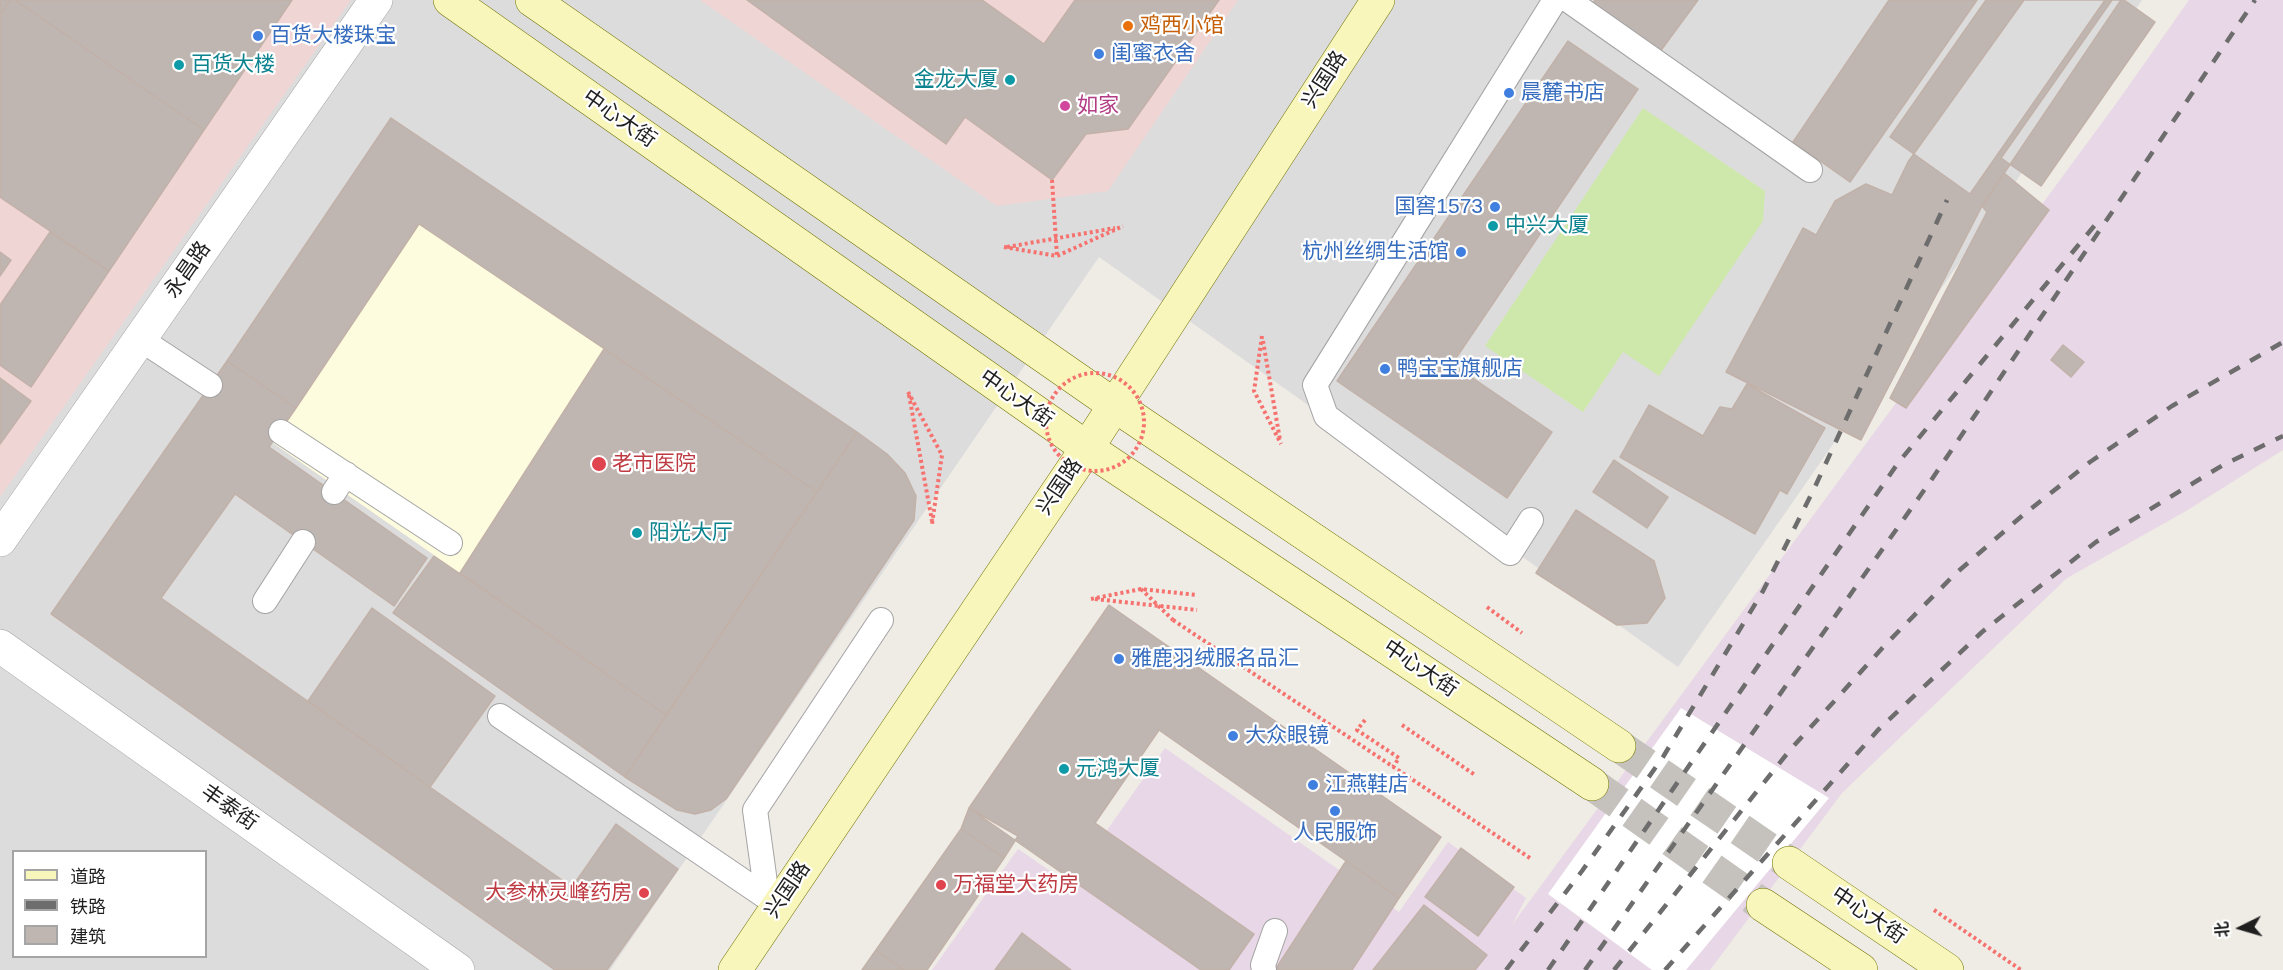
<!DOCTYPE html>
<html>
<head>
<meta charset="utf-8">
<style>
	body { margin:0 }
	#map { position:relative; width:2283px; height:970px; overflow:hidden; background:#efebe5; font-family:Helvetica,"Noto Sans SC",sans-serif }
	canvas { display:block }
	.legend { position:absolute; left:12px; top:850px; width:195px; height:108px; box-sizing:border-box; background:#fff; border:2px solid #a5a5a5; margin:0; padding:8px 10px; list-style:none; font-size:18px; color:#1f1f1f }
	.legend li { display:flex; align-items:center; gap:12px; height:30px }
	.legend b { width:30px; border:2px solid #a5a5a5 }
	.north { position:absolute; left:2211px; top:898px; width:60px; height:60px; -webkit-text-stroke:4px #fff; paint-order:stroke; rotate:265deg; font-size:16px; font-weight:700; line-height:24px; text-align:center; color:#1f1f1f }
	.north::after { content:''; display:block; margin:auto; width:21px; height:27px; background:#1f1f1f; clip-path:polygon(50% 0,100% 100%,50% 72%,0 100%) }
</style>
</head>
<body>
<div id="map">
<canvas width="2283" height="970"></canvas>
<ul class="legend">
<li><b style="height:8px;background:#f8f6ba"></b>道路</li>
<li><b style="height:8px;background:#6d6d6d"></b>铁路</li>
<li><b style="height:16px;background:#c0b6b1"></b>建筑</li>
</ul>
<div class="north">北</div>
</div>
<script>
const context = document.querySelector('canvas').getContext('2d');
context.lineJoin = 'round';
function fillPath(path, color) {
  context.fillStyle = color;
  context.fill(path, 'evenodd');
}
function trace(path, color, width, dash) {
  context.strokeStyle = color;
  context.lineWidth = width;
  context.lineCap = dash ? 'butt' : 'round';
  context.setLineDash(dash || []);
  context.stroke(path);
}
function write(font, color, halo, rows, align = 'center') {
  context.font = font + ' Helvetica,"Noto Sans SC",sans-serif';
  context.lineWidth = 4.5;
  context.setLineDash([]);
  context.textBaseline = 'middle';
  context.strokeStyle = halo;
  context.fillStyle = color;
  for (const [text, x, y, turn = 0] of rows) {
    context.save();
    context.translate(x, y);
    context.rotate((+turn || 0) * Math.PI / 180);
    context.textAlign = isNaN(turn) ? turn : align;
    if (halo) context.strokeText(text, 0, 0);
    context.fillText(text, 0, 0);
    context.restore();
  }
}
fillPath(new Path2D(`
	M0 0H2142L1678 667 1099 257 610 970H0ZM14 852H206V956H14Z`), '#dddcdc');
fillPath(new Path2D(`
	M0 0H351L0 497Z
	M700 0H1238L1108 191 997 206Z`), '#f0d5d5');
fillPath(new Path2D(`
	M2189 0H2283V450L2186 511 2067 578 1842 793 1710 970H932L1018 849 1069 884 1165 748 1399 912 1448 842 1526 898 1512 925 2118 101Z`), '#e8d7e6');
fillPath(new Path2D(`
	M391 118 857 432 887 454 905 473 916 496 914 520 726 799 711 810H677L668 805 393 613 434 555 204 395Z`), '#fefcdf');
fillPath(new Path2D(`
	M1643 108 1765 191 1763 221 1659 376 1623 352 1583 412 1485 346Z`), '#cee8ac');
fillPath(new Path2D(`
	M1681 708 1829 798 1686 970H1652L1548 894Z`), '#fff');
const building = new Path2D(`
	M0 0H10L0 15Z
	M10 0H15L204 130 109 271 0 197V15Z
	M15 0H292L204 130Z
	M747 0H982L1044 44 1075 0H1219L1128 129 1086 134 1052 180 965 117 946 144Z
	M1595 0H1698L1659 53 1593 3Z
	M1889 0H1977L1850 182 1793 142Z
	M1986 0H2105L1970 194 1890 137Z
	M2024 0H2121L1982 206 1861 440 1726 372 1803 228 1816 235 1835 201 1866 184 1892 195 1908 162Z
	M2112 0H2124L2155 22 2041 186 2001 158Z
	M1568 41 1638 89 1452 364 1552 432 1507 498 1337 381Z
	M391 118 857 432 817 492 419 224 296 408 227 361Z
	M2004 173 2049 210 1906 408 1890 398 1987 212 1982 206Z
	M50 232 109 271 31 387 0 365V305Z
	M0 252 11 260 0 276Z
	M2063 345 2084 362 2071 377 2051 360Z
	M604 349 817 492 666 715 460 573Z
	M227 361 296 408 269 447 427 558 394 606 235 494 161 598 572 887 616 824 678 869 607 970H555L51 614Z
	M0 378 31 401 0 444Z
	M1747 384 1825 428 1787 494 1780 490 1755 534 1620 457 1649 405 1703 436 1720 407 1732 409Z
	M857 432 887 454 905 473 916 496 914 520 726 799 711 810 695 814 677 810 625 777Z
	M1614 460 1668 497 1647 528 1593 492Z
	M1576 510 1654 561 1665 598 1647 623 1617 625 1536 573Z
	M434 556 666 715 625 777 393 613Z
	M1109 605 1441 837 1399 898 1159 730 1095 823 1254 934 1229 970H1201L969 808Z
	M372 608 495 696 430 787 308 701Z
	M969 808 1018 836 1004 858 961 829Z
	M961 829 1004 858 927 970H904L876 950Z
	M1461 848 1514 887 1478 936 1425 897Z
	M1346 861 1399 898 1352 970H1275Z
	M1424 905 1487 955 1475 970H1373Z
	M1022 933 1071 970H995Z
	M876 950 904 970H862Z`);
fillPath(building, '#c0b6b1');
trace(building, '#c1b1a8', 1.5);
trace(new Path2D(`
	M1619 746 1789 863
	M1592 784 1763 905`), '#c5c2bd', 33, [33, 16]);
const lane = new Path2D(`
	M1568 0 1810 170
	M140 339 210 385
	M281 432 450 543
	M334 492 346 474
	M1531 520 1510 553 1326 416 1315 385 1555 0
	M265 601 303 542
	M500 716 778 905
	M767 897 755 810 881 620
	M1264 970 1263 965 1275 931`);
const street = new Path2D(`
	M0 540 376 0
	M0 646 458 970`);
const secondary = new Path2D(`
	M450 0 1087 448 1592 784
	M532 0 1114 405 1619 746
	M1789 863 1947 970
	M1763 905 1861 970
	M735 970 1087 448 1378 0`);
trace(lane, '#a3a3a3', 26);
trace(street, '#a3a3a3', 34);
trace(secondary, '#707407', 34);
trace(new Path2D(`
	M1004 247 1057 256 1123 226
	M1007 247 1115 228
	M1262 336 1254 391 1281 444
	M1263 341 1280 440
	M908 392 942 455 932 524
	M909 395 932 521
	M1091 599 1141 589 1197 595
	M1095 599 1197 610
	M1487 607 1522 633
	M1173 620 1530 858
	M1365 720 1357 730 1399 758 1393 767
	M1402 725 1475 775
	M1934 910 2021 970`), '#f6726f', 4, [3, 3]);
trace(lane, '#fff', 24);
trace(street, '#fff', 33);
trace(secondary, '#f8f6ba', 33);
trace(new Path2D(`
	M1506 970 1582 871 1663 757 1763 591 1814 489 1947 200
	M1548 970 1898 463 2100 219
	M1585 970 1932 479 2255 0
	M1614 970 1790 750 1886 644 1954 575 2023 515 2090 462 2172 406 2283 342
	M1665 970 1878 730 1982 632 2096 542 2223 465 2283 436`), '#6d6d6d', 4.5, [12, 12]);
trace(new Path2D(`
	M1052 180 1057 256
	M1046 422a49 49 0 1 1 98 0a49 49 0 1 1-98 0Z
	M1141 589 1173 620`), '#f6726f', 4, [3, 3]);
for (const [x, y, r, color] of [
	[1128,26,6,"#e8710a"],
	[258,36,6,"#3f7fe0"],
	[1099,54,6,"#3f7fe0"],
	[179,65,6,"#0f9aa8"],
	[1010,80,6,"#0f9aa8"],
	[1509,93,6,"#3f7fe0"],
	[1065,106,6,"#d1479c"],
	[1495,207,6,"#3f7fe0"],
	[1493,226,6,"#0f9aa8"],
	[1461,252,6,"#3f7fe0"],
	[1385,369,6,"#3f7fe0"],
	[599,464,8,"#e0444e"],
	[637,533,6,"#0f9aa8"],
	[1119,659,6,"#3f7fe0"],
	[1233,736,6,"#3f7fe0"],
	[1064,769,6,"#0f9aa8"],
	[1313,785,6,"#3f7fe0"],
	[1335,811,6,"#3f7fe0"],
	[941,885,6,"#e0444e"],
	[644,893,6,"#e0444e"]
]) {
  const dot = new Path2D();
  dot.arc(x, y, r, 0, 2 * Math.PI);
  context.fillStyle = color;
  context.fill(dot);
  trace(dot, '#fff', 2);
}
write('21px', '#c56008', '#fff', [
	["鸡西小馆",1140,26]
], 'left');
write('21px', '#366cbe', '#fff', [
	["百货大楼珠宝",270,36],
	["闺蜜衣舍",1111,54],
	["晨麓书店",1521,93],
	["国窖1573",1483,207,"right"],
	["杭州丝绸生活馆",1449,252,"right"],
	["鸭宝宝旗舰店",1397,369],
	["雅鹿羽绒服名品汇",1131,659],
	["大众眼镜",1245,736],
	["江燕鞋店",1325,785],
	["人民服饰",1335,833,"center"]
], 'left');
write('21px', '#0d838f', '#fff', [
	["百货大楼",191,65],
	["金龙大厦",998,80,"right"],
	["中兴大厦",1505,226],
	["阳光大厅",649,533],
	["元鸿大厦",1076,769]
], 'left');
write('21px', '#1f1f1f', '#fff', [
	["兴国路",1325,80,-57],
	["中心大街",619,119,35],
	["永昌路",188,270,-55],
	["中心大街",1016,399,35],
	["兴国路",1060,487,-56],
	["中心大街",1420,669,34],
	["丰泰街",229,808,35],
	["兴国路",788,890,-56],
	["中心大街",1868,916,34]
]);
write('21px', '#b23c85', '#fff', [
	["如家",1077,106]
], 'left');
write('21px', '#be3a42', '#fff', [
	["老市医院",612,464],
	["万福堂大药房",953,885],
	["大参林灵峰药房",632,893,"right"]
], 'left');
</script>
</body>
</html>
